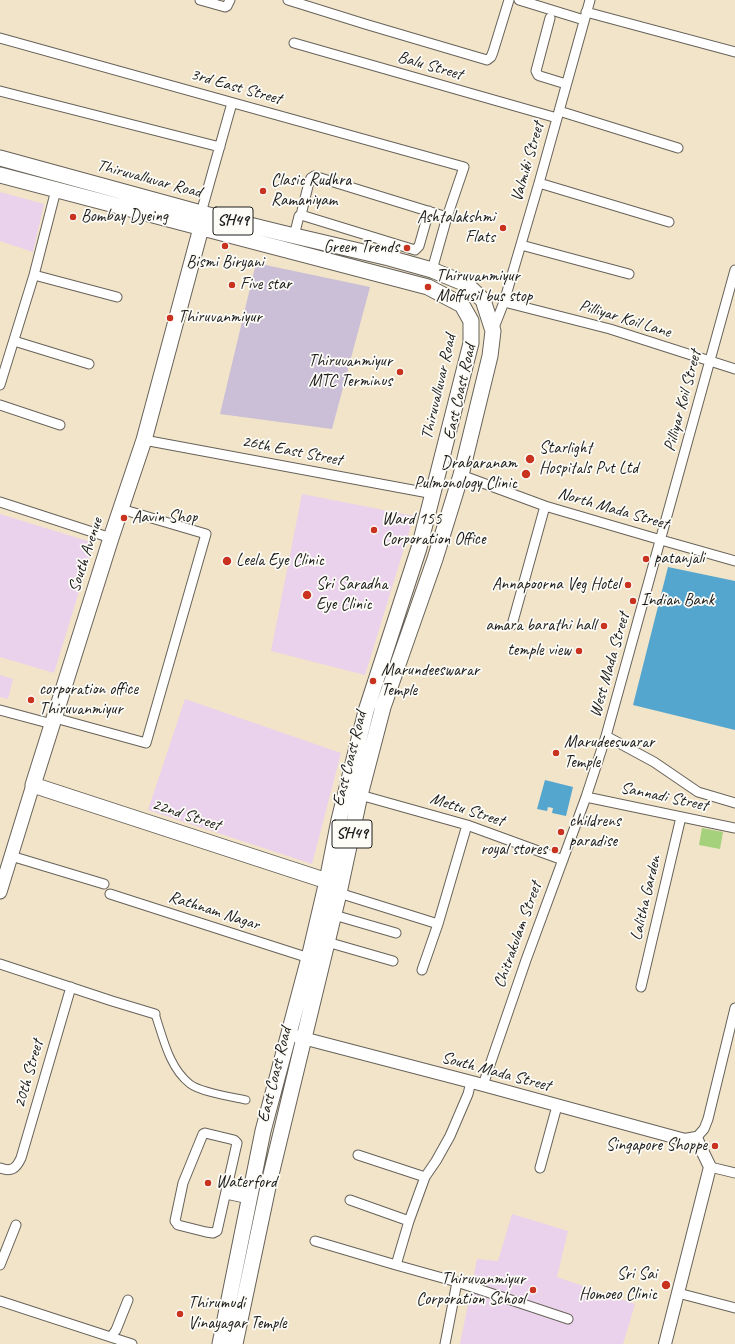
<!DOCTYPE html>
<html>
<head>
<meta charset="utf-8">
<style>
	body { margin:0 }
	canvas { display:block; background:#f2e4c9 }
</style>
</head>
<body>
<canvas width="735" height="1344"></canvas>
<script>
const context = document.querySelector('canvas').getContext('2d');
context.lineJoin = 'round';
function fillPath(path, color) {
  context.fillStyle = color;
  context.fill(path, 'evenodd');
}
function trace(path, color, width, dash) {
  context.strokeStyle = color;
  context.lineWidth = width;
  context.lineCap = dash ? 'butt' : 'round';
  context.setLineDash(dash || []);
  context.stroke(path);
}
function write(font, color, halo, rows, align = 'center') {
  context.font = font + ' Caveat,sans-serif';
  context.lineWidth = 3.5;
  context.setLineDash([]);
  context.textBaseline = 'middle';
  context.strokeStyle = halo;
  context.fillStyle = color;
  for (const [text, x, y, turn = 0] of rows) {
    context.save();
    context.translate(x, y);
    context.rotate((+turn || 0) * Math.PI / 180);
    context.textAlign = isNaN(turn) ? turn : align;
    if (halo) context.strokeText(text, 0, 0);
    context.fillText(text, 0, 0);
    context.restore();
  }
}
fillPath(new Path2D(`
	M0 192 44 204 33 252 0 241Z
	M302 494 414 516 365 675 271 651Z
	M0 514 94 543 54 673 0 657Z
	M0 675 13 679 8 699 0 697Z
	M185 699 341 753 312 864 148 810Z
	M512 1214 568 1231 557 1277 635 1304 623 1344H460L477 1259 498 1261Z`), '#ead1ec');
fillPath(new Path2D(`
	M256 263 370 287 332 429 220 414Z`), '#cabfd6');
fillPath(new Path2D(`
	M702 828 723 832 720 849 699 845Z`), '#a5d17d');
fillPath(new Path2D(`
	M668 567 735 581V730L633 705Z
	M545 780 573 787 566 816 552 813 553 808 548 807 547 811 537 809Z`), '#54a6cf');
const pedestrian = new Path2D(`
	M155 1014C163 1037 169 1068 190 1084 200 1092 232 1097 246 1100`);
const minor = new Path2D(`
	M200 0 225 7 227 6 230 0
	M288 0 365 24 487 60 491 57 493 52 509 0
	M519 0 584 20
	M586 12 735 52
	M550 18 536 71 538 75 540 76 566 84
	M0 38 464 167 447 217 432 270
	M294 43 557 118
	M0 91 220 147
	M559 111 678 148
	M539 183 669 222
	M201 213 232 103
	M301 215 309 182 311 178 314 176 447 217
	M294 236 299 216 301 215 415 250 419 246 429 211
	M521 245 629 274
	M34 275 117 297
	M504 302 610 329 735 369
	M493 330 504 302 539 183 590 0
	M14 341 89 364
	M0 385 34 275 56 190
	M0 405 60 425
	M144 440 434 494
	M461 475 545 506 661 540 735 561
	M0 502 111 538
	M512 625 545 506
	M0 710 52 724
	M55 718 146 743 206 534 121 509
	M606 736 654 762 698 792 735 803
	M360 795 467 825 563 860
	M586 797 735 828
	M11 856 104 884
	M339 893 438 924
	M110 894 309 958
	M334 915 396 933
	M327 942 393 961
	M0 964 112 1001 155 1014
	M422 970 438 924 467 825
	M641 987 681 817
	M471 1082 468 1094 450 1136 436 1161 425 1177 409 1221 396 1265 457 1282 568 1319
	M483 1085 526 960 586 797 606 736 735 270
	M205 1133 234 1140 237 1143 217 1231 213 1233 206 1232 178 1225 175 1221 183 1183 203 1134Z
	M696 1138 704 1129 708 1119 735 1008
	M358 1155 425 1177
	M710 1167 735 1173
	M0 1168C11 1172 16 1169 21 1158L71 987
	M540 1168 557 1106
	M228 1187 250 1192
	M226 1194 249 1199
	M350 1200 409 1221
	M315 1241 396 1265
	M0 1265 16 1225
	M678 1293 735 1308
	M0 1301 132 1344
	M111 1337 116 1330 128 1300
	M445 1344 457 1282`);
const tertiary = new Path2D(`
	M295 1036 483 1085 685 1140 696 1138 710 1167 665 1344`);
const secondary = new Path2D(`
	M0 892 33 785`);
const primary = new Path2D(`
	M0 158 201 213 282 233 389 258 432 270 466 284 483 300 493 331 490 356 461 475 435 559 383 707 360 795 339 893 268 1187 235 1344
	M0 175 428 287 462 305 471 321V343L419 548 366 711 339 820 327 881 309 958 263 1131 220 1344
	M201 228 144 440 111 538 33 785 327 881`);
trace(pedestrian, '#676259', 9);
trace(minor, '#676259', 11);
trace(tertiary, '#676259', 14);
trace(secondary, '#676259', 15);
trace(primary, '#676259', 17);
trace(pedestrian, '#fff', 7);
trace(minor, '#fff', 9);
trace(tertiary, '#fff', 12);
trace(secondary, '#fff', 13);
trace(primary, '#fff', 15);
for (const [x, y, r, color] of [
	[263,191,4,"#c8321e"],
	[73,217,4,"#c8321e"],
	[503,228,4,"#c8321e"],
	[225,246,4,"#c8321e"],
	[407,248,4,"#c8321e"],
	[232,285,4,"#c8321e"],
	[428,287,4,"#c8321e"],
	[170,318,4,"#c8321e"],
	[400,372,4,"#c8321e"],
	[530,459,5,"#c8321e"],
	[526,474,5,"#c8321e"],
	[124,518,4,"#c8321e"],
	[374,530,4,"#c8321e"],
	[646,559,4,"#c8321e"],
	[227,561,5,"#c8321e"],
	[628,585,4,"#c8321e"],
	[307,595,5,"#c8321e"],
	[633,601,4,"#c8321e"],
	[604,626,4,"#c8321e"],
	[579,651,4,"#c8321e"],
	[373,681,4,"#c8321e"],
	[31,700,4,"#c8321e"],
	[556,753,4,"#c8321e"],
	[561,832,4,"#c8321e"],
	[555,850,4,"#c8321e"],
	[715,1146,4,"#c8321e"],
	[208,1183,4,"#c8321e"],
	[666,1285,5,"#c8321e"],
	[533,1290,4,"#c8321e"],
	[180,1314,4,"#c8321e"]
]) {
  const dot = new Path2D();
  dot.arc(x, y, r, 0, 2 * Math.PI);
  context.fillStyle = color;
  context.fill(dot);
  trace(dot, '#fdfcf7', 1.5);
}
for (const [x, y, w] of [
	[233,221,40],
	[352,834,40]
]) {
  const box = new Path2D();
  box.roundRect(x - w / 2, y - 14, w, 28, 3);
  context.fillStyle = '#fdfcf7';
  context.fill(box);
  trace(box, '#1c1c1c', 1);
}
write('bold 16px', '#1c1c1c', null, [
	["SH49",233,221],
	["SH49",352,834]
]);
write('17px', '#1c1c1c', '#fdfcf7', [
	["Balu Street",430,66,16],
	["3rd East Street",236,87,16],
	["Valmiki Street",528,162,-74],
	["Thiruvalluvar Road",149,179,15],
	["Pilliyar Koil Lane",625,319,17],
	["Thiruvalluvar Road",439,387,-77],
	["East Coast Road",460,392,-77],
	["Pilliyar Koil Street",683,401,-75],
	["26th East Street",292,451,11],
	["North Mada Street",613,509,16],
	["South Avenue",86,555,-72],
	["West Mada Street",610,665,-74],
	["East Coast Road",350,759,-76],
	["Sannadi Street",664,797,12],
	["Mettu Street",467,810,18],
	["22nd Street",186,815,18],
	["Lalitha Garden",646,898,-77],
	["Rathnam Nagar",214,911,18],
	["Chitrakulam Street",518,935,-70],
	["South Mada Street",496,1072,15],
	["20th Street",29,1074,-74],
	["East Coast Road",275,1075,-76]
]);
write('17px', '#1c1c1c', '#fdfcf7', [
	["Clasic Rudhra",271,181],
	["Ramaniyam",271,201],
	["Bombay Dyeing",81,217],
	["Ashtalakshmi",495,218,"right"],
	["Flats",495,238,"right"],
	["Green Trends",399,248,"right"],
	["Bismi Biryani",225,263,"center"],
	["Thiruvanmiyur",436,277],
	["Moffusil bus stop",436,297],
	["Five star",240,285],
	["Thiruvanmiyur",178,318],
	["Thiruvanmiyur",392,362,"right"],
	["MTC Terminus",392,382,"right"],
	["Starlight",539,449],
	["Hospitals Pvt Ltd",539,469],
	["Drabaranam",517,464,"right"],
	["Pulmonology Clinic",517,484,"right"],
	["Aavin Shop",132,518],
	["Ward 155",382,520],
	["Corporation Office",382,540],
	["patanjali",654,559],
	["Leela Eye Clinic",236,561],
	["Sri Saradha",316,585],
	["Eye Clinic",316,605],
	["Annapoorna Veg Hotel",620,585,"right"],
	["Indian Bank",641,601],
	["amara barathi hall",596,626,"right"],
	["temple view",571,651,"right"],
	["Marundeeswarar",381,671],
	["Temple",381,691],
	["corporation office",39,690],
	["Thiruvanmiyur",39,710],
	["Marudeeswarar",564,743],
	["Temple",564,763],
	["childrens",569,822],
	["paradise",569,842],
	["royal stores",547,850,"right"],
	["Singapore Shoppe",707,1146,"right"],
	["Waterford",216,1183],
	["Sri Sai",657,1275,"right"],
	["Homoeo Clinic",657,1295,"right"],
	["Thiruvanmiyur",525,1280,"right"],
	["Corporation School",525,1300,"right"],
	["Thirumudi",188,1304],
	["Vinayagar Temple",188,1324]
], 'left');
</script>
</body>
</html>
